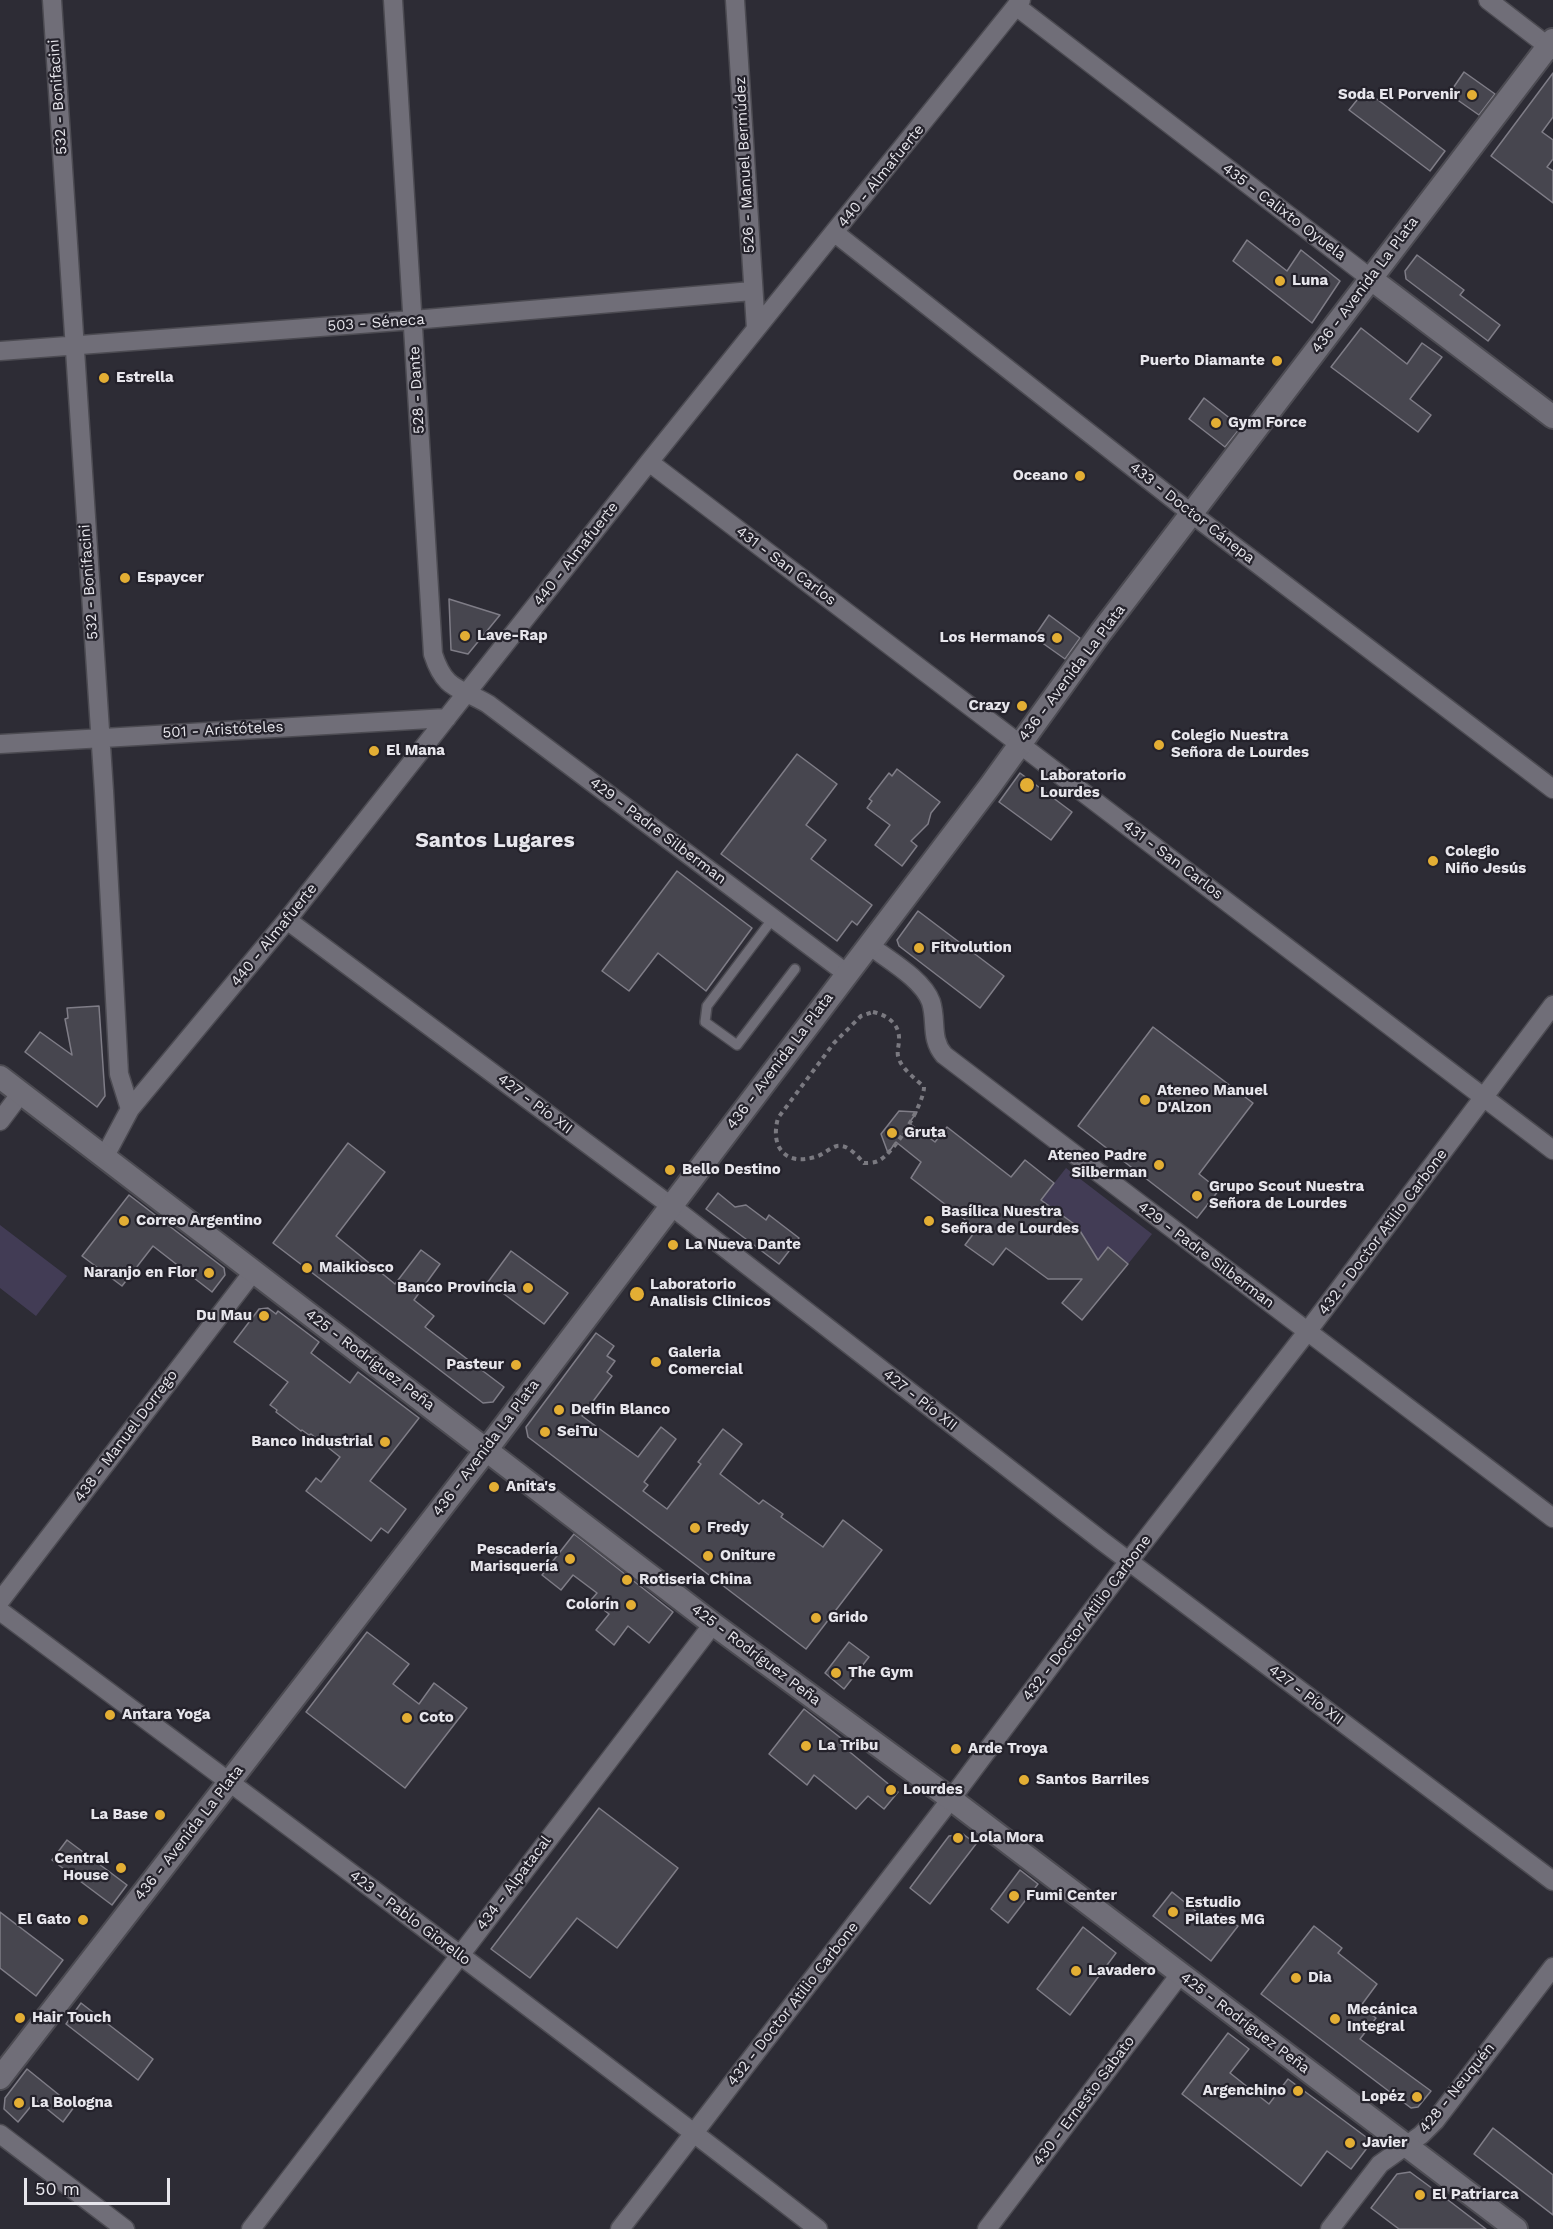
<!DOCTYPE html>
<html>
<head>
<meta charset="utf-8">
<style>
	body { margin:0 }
	#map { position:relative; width:1553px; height:2229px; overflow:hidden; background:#2d2c35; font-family:"Work Sans",sans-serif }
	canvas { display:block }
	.scale { position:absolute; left:24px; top:2178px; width:146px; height:27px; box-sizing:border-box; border:3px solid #e7e6ec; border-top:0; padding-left:8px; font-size:18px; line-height:21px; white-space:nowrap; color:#e7e6ec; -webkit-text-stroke:4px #24222b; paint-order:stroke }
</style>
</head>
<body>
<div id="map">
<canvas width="1553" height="2229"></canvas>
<div class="scale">50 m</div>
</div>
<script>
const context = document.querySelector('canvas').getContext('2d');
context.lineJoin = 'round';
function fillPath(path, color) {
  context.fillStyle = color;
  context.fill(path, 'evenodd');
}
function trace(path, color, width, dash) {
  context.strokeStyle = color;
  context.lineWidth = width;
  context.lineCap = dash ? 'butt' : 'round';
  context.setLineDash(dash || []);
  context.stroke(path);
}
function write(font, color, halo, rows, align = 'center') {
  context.font = font + ' "Work Sans",sans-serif';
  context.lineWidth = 4.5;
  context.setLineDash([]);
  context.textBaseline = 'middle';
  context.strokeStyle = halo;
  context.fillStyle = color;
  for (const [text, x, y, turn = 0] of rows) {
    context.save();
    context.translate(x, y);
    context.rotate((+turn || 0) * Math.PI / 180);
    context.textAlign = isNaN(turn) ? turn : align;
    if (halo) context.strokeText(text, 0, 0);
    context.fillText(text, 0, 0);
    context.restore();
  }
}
fillPath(new Path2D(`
	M1066 1168 1152 1234 1128 1264 1108 1247 1095 1263 1087 1257V1242L1077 1226 1041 1200Z
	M0 1225 67 1276 36 1316 0 1288Z`), '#423c55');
const building = new Path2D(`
	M1464 72 1495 94 1479 115 1449 94Z
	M1553 73V117L1542 132 1553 140V159L1547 167 1553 171V203L1491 156Z
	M1365 90 1445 151 1430 171 1349 110Z
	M1247 240 1287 271 1301 250 1340 281 1312 323 1233 261Z
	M1417 255 1464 290 1460 295 1500 325 1488 341 1406 279 1405 271Z
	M1361 328 1407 364 1422 343 1442 357 1410 399 1431 415 1418 432 1331 367Z
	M1204 398 1241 427 1225 447 1189 419Z
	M449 599 500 615 468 654 451 650Z
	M1049 615 1080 638 1065 659 1034 637Z
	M797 754 837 784 806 825 826 840 811 859 872 905 857 925 852 921 837 941 721 854Z
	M897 769 940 802 931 813 928 824 911 841 917 846 902 866 875 845 890 825 867 808 872 801 869 799 889 773 892 776Z
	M1020 773 1072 812 1051 840 999 802Z
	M677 871 752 928 706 991 658 953 629 991 602 971Z
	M918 911 1004 976 980 1008 899 946 897 940Z
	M99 1006 105 1096 97 1107 25 1052 40 1032 72 1055 65 1019 68 1018 67 1008Z
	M1153 1027 1253 1103 1199 1174 1219 1190 1197 1218 1078 1126Z
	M899 1111 917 1112 909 1123 935 1142 947 1127 1011 1177 1025 1160 1054 1183 1041 1200 1077 1226 1098 1260 1108 1247 1128 1264 1082 1320 1062 1303 1082 1279H1048L1006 1248 993 1265 965 1245 977 1229 911 1178 921 1162 896 1142 888 1153 881 1134Z
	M348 1143 385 1172 336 1236 395 1284 421 1250 440 1264 414 1300 434 1316 425 1327 504 1387 493 1402 483 1403 273 1243Z
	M718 1193 735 1207 746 1205 766 1220 769 1215 799 1238 779 1264 706 1209Z
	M129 1195 224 1268 225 1275 212 1292 153 1246 122 1286 82 1256Z
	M511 1251 568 1293 544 1324 488 1282Z
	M268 1308 276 1314 278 1311 319 1342 311 1353 350 1383 358 1372 419 1418 370 1481 406 1509 388 1533 381 1528 371 1541 306 1491 316 1478 321 1482 340 1457 311 1434 309 1435 302 1430 301 1431 276 1412 277 1410 270 1405 288 1382 234 1342 259 1309Z
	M596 1333 614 1346 607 1356 615 1361 607 1372 612 1376 582 1416 638 1457 661 1427 676 1439 644 1482 648 1485 643 1491 667 1509 701 1464 698 1462 723 1429 742 1444 720 1474 759 1504 763 1500 783 1514 781 1517 823 1547 843 1520 882 1550 806 1649 528 1437 526 1427Z
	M574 1534 673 1612 649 1643 628 1626 614 1645 596 1630 609 1614 591 1600 597 1593 573 1575 561 1590 542 1575Z
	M367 1632 409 1664 393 1684 419 1704 434 1683 467 1708 405 1788 306 1712Z
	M849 1642 869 1657 844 1689 825 1673Z
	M804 1709 842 1739 839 1743 898 1792 884 1809 868 1796 856 1809 814 1775 807 1785 769 1754Z
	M599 1808 678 1868 617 1948 577 1918 530 1978 491 1949Z
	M963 1834 976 1844 930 1904 910 1888 949 1836Z
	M67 1840 127 1885 112 1905 52 1860Z
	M1020 1870 1038 1884 1008 1923 991 1909Z
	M1172 1892 1213 1925 1221 1914 1238 1926 1211 1961 1153 1916Z
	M0 1912 63 1960 36 1996 0 1968Z
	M1314 1926 1342 1948 1338 1953 1377 1984 1360 2007 1376 2018 1360 2039 1431 2091 1418 2107 1411 2108 1261 1994Z
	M1083 1927 1116 1953 1070 2015 1037 1989Z
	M81 2003 153 2059 138 2080 66 2024Z
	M1228 2033 1249 2049 1230 2073 1269 2104 1288 2079 1366 2137 1367 2148 1351 2169 1327 2151 1301 2186 1182 2094Z
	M27 2069 74 2107 63 2122 36 2100 18 2122 4 2109 5 2098Z
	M1493 2128 1553 2175V2215L1474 2154Z
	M1410 2172 1452 2203 1486 2229H1399L1371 2208 1397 2174Z`);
fillPath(building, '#47464f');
trace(building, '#7f7d87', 1.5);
const service = new Path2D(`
	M774 917 707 1006 705 1022 737 1045 795 969`);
const minor = new Path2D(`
	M52 0 104 791 119 1074 130 1109
	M393 0 433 654C445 691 459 687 488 704L846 973
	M735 0 756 329
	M1488 0 1553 50
	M1016 6 1370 278
	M835 233 1192 514 1553 789
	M0 351 413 320 752 291
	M649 462 1553 1150
	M0 744 447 718
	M287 920 671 1206 1102 1541 1553 1881
	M869 945C887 959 923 979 931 1002 937 1021 930 1039 944 1055L1553 1518
	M0 1121 21 1093
	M105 1156 130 1109 287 920 649 462 1021 0
	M0 1601 253 1272
	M0 1611C274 1815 548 2019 818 2229
	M0 2134 125 2229
	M251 2229 713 1624
	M620 2229 951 1799 1129 1561 1307 1332 1553 1005
	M987 2229 1181 1973
	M1330 2229 1380 2164 1421 2135 1435 2121 1553 1967`);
const tertiary = new Path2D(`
	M1370 278 1553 417
	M0 1077 713 1624 951 1799 1516 2229
	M0 2078 487 1449 990 786 1101 632 1553 40`);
trace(service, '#4c4b52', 12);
trace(minor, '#4c4b52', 21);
trace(tertiary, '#4c4b52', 26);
trace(new Path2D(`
	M873 1012C887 1015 900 1024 899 1040 899 1047 896 1052 899 1059 902 1069 916 1079 924 1087 924 1104 894 1154 878 1161 874 1163 868 1163 864 1163 857 1156 848 1144 837 1146 829 1148 823 1155 815 1157 785 1166 770 1147 778 1118L834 1043 861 1016Z
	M903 1132 910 1138`), '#7a7980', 4, [4.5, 4.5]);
trace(service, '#706e78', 9);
trace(minor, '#706e78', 18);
trace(tertiary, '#706e78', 22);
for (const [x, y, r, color] of [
	[1472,95,6,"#e3ae34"],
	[1280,281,6,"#e3ae34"],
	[1277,361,6,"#e3ae34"],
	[104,378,6,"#e3ae34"],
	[1216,423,6,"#e3ae34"],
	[1080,476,6,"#e3ae34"],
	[125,578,6,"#e3ae34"],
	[465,636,6,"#e3ae34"],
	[1057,638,6,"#e3ae34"],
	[1022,706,6,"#e3ae34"],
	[1159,745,6,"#e3ae34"],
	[374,751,6,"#e3ae34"],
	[1027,785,8,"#e3ae34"],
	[1433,861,6,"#e3ae34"],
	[919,948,6,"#e3ae34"],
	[1145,1100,6,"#e3ae34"],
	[892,1133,6,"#e3ae34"],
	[1159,1165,6,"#e3ae34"],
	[670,1170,6,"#e3ae34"],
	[1197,1196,6,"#e3ae34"],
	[124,1221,6,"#e3ae34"],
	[929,1221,6,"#e3ae34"],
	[673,1245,6,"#e3ae34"],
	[307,1268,6,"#e3ae34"],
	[209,1273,6,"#e3ae34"],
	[528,1288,6,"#e3ae34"],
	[637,1294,8,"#e3ae34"],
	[264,1316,6,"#e3ae34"],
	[656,1362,6,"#e3ae34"],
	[516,1365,6,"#e3ae34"],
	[559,1410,6,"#e3ae34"],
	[545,1432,6,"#e3ae34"],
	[385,1442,6,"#e3ae34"],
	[494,1487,6,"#e3ae34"],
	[695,1528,6,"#e3ae34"],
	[708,1556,6,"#e3ae34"],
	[570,1559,6,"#e3ae34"],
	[627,1580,6,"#e3ae34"],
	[631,1605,6,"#e3ae34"],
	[816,1618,6,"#e3ae34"],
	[836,1673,6,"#e3ae34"],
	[110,1715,6,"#e3ae34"],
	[407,1718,6,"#e3ae34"],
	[806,1746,6,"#e3ae34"],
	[956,1749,6,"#e3ae34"],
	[1024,1780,6,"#e3ae34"],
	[891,1790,6,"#e3ae34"],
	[160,1815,6,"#e3ae34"],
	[958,1838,6,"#e3ae34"],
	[121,1868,6,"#e3ae34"],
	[1014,1896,6,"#e3ae34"],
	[1173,1912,6,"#e3ae34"],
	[83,1920,6,"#e3ae34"],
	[1076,1971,6,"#e3ae34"],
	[1296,1978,6,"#e3ae34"],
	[20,2018,6,"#e3ae34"],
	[1335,2019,6,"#e3ae34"],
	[1298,2091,6,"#e3ae34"],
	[1417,2097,6,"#e3ae34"],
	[19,2103,6,"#e3ae34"],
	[1350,2143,6,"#e3ae34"],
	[1420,2195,6,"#e3ae34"]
]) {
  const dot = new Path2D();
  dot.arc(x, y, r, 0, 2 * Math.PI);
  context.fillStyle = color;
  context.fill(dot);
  trace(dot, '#24222b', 2);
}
write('bold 15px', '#e7e6ec', '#24222b', [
	["Soda El Porvenir",1460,95,"right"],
	["Luna",1292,281],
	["Puerto Diamante",1265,361,"right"],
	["Estrella",116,378],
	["Gym Force",1228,423],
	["Oceano",1068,476,"right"],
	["Espaycer",137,578],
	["Lave-Rap",477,636],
	["Los Hermanos",1045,638,"right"],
	["Crazy",1010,706,"right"],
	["Colegio Nuestra",1171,736],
	["Señora de Lourdes",1171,753],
	["El Mana",386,751],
	["Laboratorio",1040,776],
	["Lourdes",1040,793],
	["Colegio",1445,852],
	["Niño Jesús",1445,869],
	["Fitvolution",931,948],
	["Ateneo Manuel",1157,1091],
	["D'Alzon",1157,1108],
	["Gruta",904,1133],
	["Ateneo Padre",1147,1156,"right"],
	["Silberman",1147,1173,"right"],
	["Bello Destino",682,1170],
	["Grupo Scout Nuestra",1209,1187],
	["Señora de Lourdes",1209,1204],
	["Basílica Nuestra",941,1212],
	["Señora de Lourdes",941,1229],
	["Correo Argentino",136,1221],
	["La Nueva Dante",685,1245],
	["Maikiosco",319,1268],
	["Naranjo en Flor",197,1273,"right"],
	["Laboratorio",650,1285],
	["Analisis Clinicos",650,1302],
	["Banco Provincia",516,1288,"right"],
	["Du Mau",252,1316,"right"],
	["Galeria",668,1353],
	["Comercial",668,1370],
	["Pasteur",504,1365,"right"],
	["Delfin Blanco",571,1410],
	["SeiTu",557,1432],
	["Banco Industrial",373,1442,"right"],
	["Anita's",506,1487],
	["Fredy",707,1528],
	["Pescadería",558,1550,"right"],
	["Marisquería",558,1567,"right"],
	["Oniture",720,1556],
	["Rotiseria China",639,1580],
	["Colorín",619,1605,"right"],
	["Grido",828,1618],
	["The Gym",848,1673],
	["Antara Yoga",122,1715],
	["Coto",419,1718],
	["La Tribu",818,1746],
	["Arde Troya",968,1749],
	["Santos Barriles",1036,1780],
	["Lourdes",903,1790],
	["La Base",148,1815,"right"],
	["Lola Mora",970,1838],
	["Central",109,1859,"right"],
	["House",109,1876,"right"],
	["Fumi Center",1026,1896],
	["Estudio",1185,1903],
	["Pilates MG",1185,1920],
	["El Gato",71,1920,"right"],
	["Lavadero",1088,1971],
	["Dia",1308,1978],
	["Mecánica",1347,2010],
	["Integral",1347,2027],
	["Hair Touch",32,2018],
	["Argenchino",1286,2091,"right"],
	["Lopéz",1405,2097,"right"],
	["La Bologna",31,2103],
	["Javier",1362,2143],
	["El Patriarca",1432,2195]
], 'left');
write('15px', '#e7e6ec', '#24222b', [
	["532 - Bonifacini",58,97,-94],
	["526 - Manuel Bermúdez",745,165,-93],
	["440 - Almafuerte",881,176,-51],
	["435 - Calixto Oyuela",1284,212,37],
	["436 - Avenida La Plata",1365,285,-53],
	["503 - Séneca",376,323,-4],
	["528 - Dante",417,390,-93],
	["433 - Doctor Cánepa",1192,513,38],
	["440 - Almafuerte",576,554,-52],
	["431 - San Carlos",786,566,37],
	["532 - Bonifacini",89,582,-94],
	["436 - Avenida La Plata",1072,673,-53],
	["501 - Aristóteles",223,730,-3],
	["429 - Padre Silberman",658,831,37],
	["431 - San Carlos",1173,860,37],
	["440 - Almafuerte",274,935,-51],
	["436 - Avenida La Plata",780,1061,-53],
	["427 - Pío XII",535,1104,37],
	["432 - Doctor Atilio Carbone",1383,1232,-53],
	["429 - Padre Silberman",1206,1255,37],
	["425 - Rodríguez Peña",370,1360,37],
	["427 - Pío XII",920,1400,38],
	["438 - Manuel Dorrego",126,1436,-53],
	["436 - Avenida La Plata",486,1448,-53],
	["432 - Doctor Atilio Carbone",1087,1618,-53],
	["425 - Rodríguez Peña",756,1655,37],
	["427 - Pío XII",1306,1695,37],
	["436 - Avenida La Plata",189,1833,-52],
	["434 - Alpatacal",514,1883,-53],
	["423 - Pablo Giorello",410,1918,37],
	["432 - Doctor Atilio Carbone",793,2004,-52],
	["425 - Rodríguez Peña",1245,2023,37],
	["428 - Neuquén",1457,2088,-51],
	["430 - Ernesto Sabato",1084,2101,-53]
]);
write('bold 21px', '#e7e6ec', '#24222b', [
	["Santos Lugares",495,841]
]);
</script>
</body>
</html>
